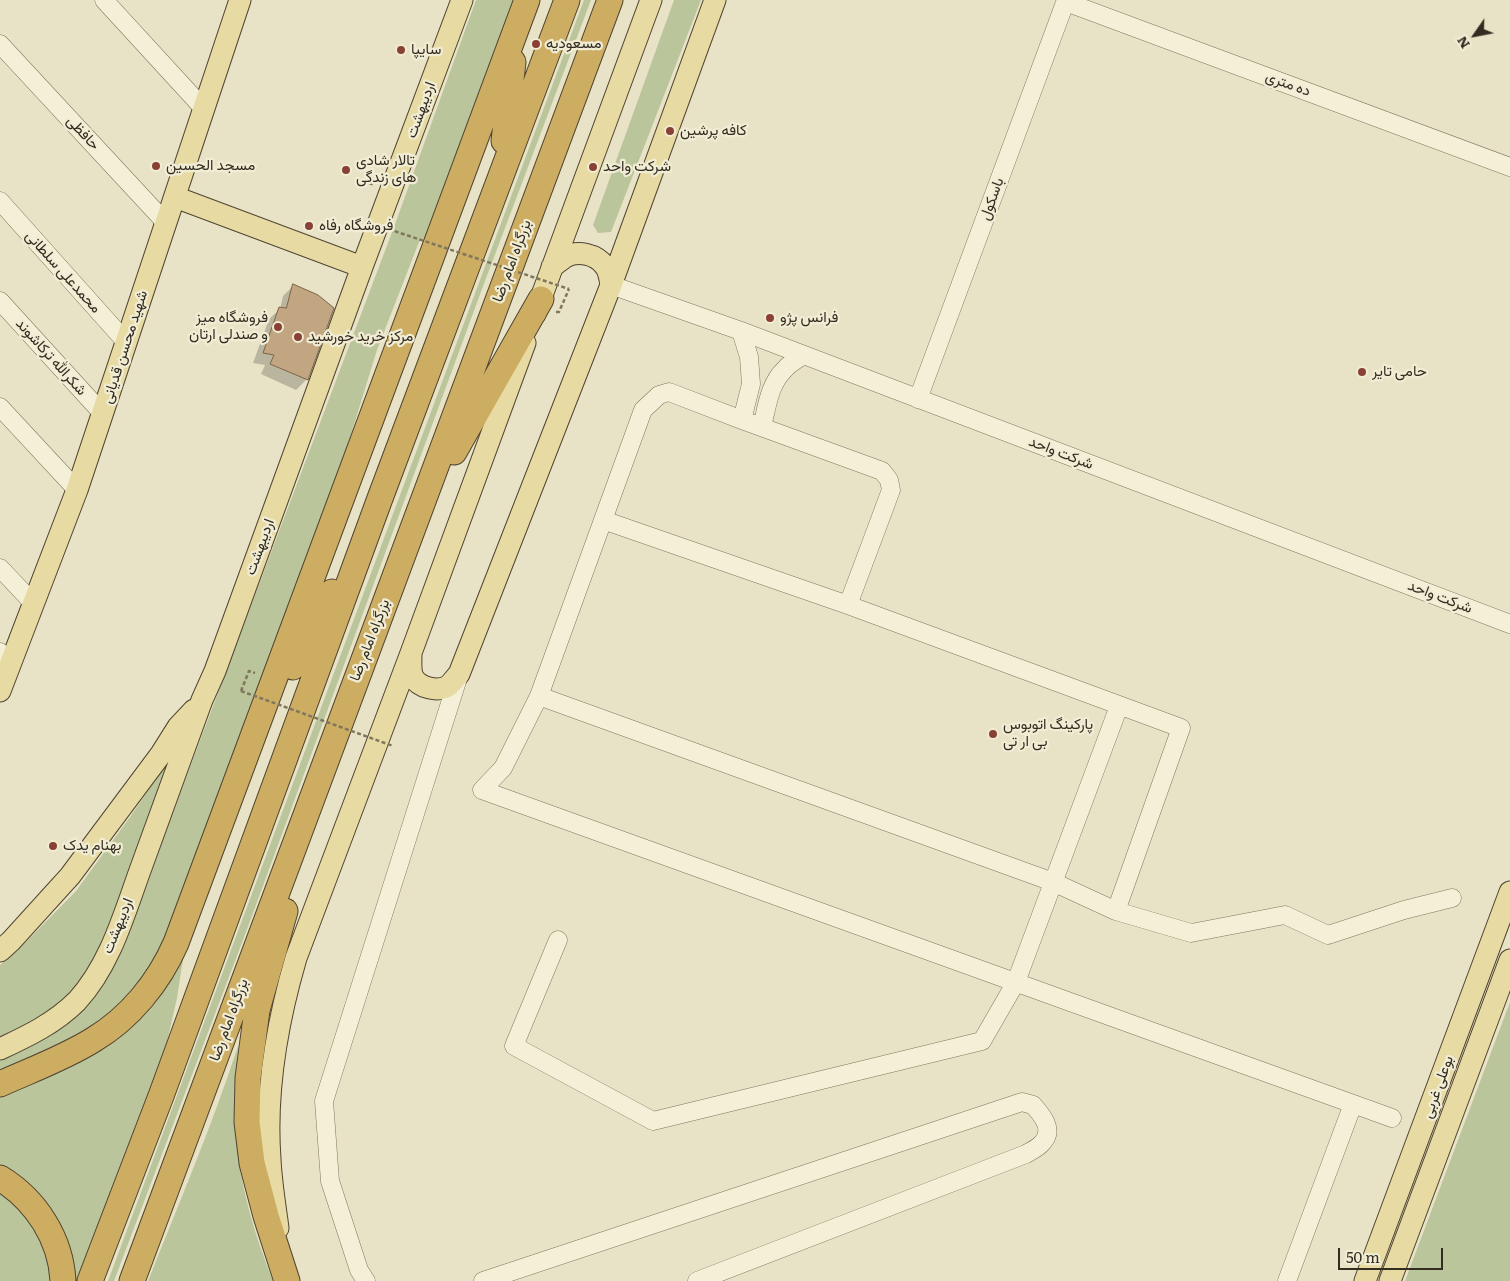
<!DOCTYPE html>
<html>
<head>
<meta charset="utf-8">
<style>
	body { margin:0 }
	#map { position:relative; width:1510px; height:1281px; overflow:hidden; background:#e8e3c6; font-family:Literata,serif }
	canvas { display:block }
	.north { position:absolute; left:1450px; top:10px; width:50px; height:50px; -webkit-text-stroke:4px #f1edd5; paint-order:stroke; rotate:237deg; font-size:14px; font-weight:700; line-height:20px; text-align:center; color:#332c20 }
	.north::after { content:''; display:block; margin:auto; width:18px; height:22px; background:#332c20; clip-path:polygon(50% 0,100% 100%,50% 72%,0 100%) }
	.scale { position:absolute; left:1338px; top:1248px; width:105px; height:22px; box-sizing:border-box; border:2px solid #332c20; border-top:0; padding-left:6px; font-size:15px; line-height:18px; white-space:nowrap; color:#332c20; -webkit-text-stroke:4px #f1edd5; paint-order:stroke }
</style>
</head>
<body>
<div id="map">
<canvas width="1510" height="1281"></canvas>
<div class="north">N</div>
<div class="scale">50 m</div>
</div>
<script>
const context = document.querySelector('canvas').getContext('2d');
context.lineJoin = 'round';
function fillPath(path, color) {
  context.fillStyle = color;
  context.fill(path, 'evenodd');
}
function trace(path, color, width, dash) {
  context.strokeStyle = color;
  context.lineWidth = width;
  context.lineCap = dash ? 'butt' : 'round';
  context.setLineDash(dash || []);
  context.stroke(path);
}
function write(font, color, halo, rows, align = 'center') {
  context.font = font + ' Literata,Vazirmatn,serif';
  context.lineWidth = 4.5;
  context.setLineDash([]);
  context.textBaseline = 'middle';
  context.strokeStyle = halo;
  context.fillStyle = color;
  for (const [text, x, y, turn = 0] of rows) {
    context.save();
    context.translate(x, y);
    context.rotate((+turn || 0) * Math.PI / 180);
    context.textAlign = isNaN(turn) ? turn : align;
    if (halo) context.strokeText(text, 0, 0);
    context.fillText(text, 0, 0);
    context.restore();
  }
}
fillPath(new Path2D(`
	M476 0H516L426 237 419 242 377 350 335 486 167 937 151 970 102 1024 0 1077V1059L28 1046 130 926 394 227Z
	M584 0H591L482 289 249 924 114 1281H108Z
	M674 0H701L611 232 598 233 593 225Z
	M174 753 101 945 80 984 64 1000 47 1014 0 1039V965L17 951 76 891 130 817Z
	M183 959 177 998 165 1051 82 1281H70L0 1169V1092L172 973Z
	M1510 1002V1281H1405Z
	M238 1046C236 1075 234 1103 236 1131 239 1183 254 1233 273 1281H148C179 1203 212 1126 238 1046Z
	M0 1184 31 1213 57 1281H0Z`), '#bac59b');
fillPath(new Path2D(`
	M293 286 332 309 306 380 296 390 261 374 265 365 253 363 269 319 280 309 283 296Z`), '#0003');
const building = new Path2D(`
	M293 284 318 295 334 308 308 380 270 364 274 355 263 353 279 307 286 308Z`);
fillPath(building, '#c2a581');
trace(building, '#7d6447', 1);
const minor = new Path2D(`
	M104 0 204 109
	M1066 2 1510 167
	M0 44 166 223
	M0 201 126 342
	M611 285 741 331 1510 624
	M0 301 103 414
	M741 331 749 357 751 384 742 420
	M918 399 1066 0
	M0 407 77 490
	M762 427C767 407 769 384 785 369 790 363 798 359 804 355
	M603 520 848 605 1181 728 1116 911
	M0 568 34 604
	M848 605 891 490 889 480 882 471 742 420 669 392 659 395 643 410 539 696 503 768 482 790 1392 1118
	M0 652 11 664
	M539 696 1053 882 1116 911 1191 933 1285 915 1328 935 1404 910 1452 898
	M558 940 514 1046 653 1121 982 1041 1016 982 1119 706
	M366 1281 359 1270 330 1181 324 1101 459 675
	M483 1281 1022 1102 1033 1105C1042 1115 1055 1130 1042 1143 1038 1148 1031 1151 1026 1154L697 1281
	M1287 1281 1353 1104`);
const major = new Path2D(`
	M175 197 362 267
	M552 267C556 264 561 260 565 257 578 250 596 254 605 266 609 271 610 279 611 285
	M535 314 651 0
	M411 654C411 661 410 671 413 677 419 688 438 692 448 686 452 683 455 678 459 674L611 285 715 0
	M0 691 77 490 240 0
	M0 951 11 941 70 876 161 754 178 727 194 710
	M0 1049C28 1036 55 1023 77 1001 111 964 125 911 142 865 162 810 182 755 202 700L215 671 362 267 462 0
	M278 1228C275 1205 271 1182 270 1159 265 1091 277 1023 296 958L411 653 525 343
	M1365 1281 1510 892
	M1390 1281 1510 960`);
const highway = new Path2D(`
	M504 141 513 62
	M454 452 541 299
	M293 667 332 592
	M285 911 257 1010 248 1078 247 1122 252 1163 266 1216 287 1281
	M0 1084C31 1070 64 1058 93 1040 130 1018 159 982 176 943L527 0
	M0 1178C36 1200 61 1239 63 1281
	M90 1281 161 1096 379 501 567 0
	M132 1281 610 0`);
trace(minor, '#81765e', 19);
trace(major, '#504432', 23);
trace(highway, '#504432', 27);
trace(new Path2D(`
	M369 183 375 185
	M556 312H559L569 289
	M241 691 249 671 255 673`), '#81765e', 2.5, [4, 2.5]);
trace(minor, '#f4f0d8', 18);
trace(major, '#e7dba3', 21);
trace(highway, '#cdad61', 25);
trace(new Path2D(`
	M370 223 569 289
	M241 691 393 746`), '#81765e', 2.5, [4, 2.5]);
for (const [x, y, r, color] of [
	[536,44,5,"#894136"],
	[401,50,5,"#894136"],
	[670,131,5,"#894136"],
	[156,166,5,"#894136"],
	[593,167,5,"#894136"],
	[346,170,5,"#894136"],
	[309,226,5,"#894136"],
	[770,318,5,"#894136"],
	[278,327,5,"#894136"],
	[298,337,5,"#894136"],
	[1362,372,5,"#894136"],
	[993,734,5,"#894136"],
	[53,846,5,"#894136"]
]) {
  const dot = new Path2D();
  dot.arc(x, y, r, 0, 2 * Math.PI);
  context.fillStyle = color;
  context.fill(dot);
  trace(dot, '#f1edd5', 2);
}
write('15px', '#332c20', '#f1edd5', [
	["مسعودیه",546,44],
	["سایپا",411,50],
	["کافه پرشین",680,131],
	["تالار شادی",356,161],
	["های زندگی",356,178],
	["مسجد الحسین",166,166],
	["شرکت واحد",603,167],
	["فروشگاه رفاه",319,226],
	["فروشگاه میز",268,318,"right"],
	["و صندلی ارتان",268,335,"right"],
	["فرانس پژو",780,318],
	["مرکز خرید خورشید",308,337],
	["حامی تایر",1372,372],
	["پارکینگ اتوبوس",1003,725],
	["بی ار تی",1003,742],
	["بهنام یدک",63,846]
], 'left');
write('15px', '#332c20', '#f1edd5', [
	["ده متری",1288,84,20],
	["اردیبهشت",421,110,-70],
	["حافظی",83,133,47],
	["باسکول",992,199,-70],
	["بزرگراه امام رضا",512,261,-70],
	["محمدعلی سلطانی",63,272,48],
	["شهید محسن قدیانی",125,347,-72],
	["شکرالله ترکاشوند",51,357,48],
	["شرکت واحد",1061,453,21],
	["اردیبهشت",260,547,-70],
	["شرکت واحد",1440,597,21],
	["بزرگراه امام رضا",370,640,-69],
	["اردیبهشت",118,926,-68],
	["بزرگراه امام رضا",229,1020,-70],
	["بوعلی غربی",1438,1087,-70]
]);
</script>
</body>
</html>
